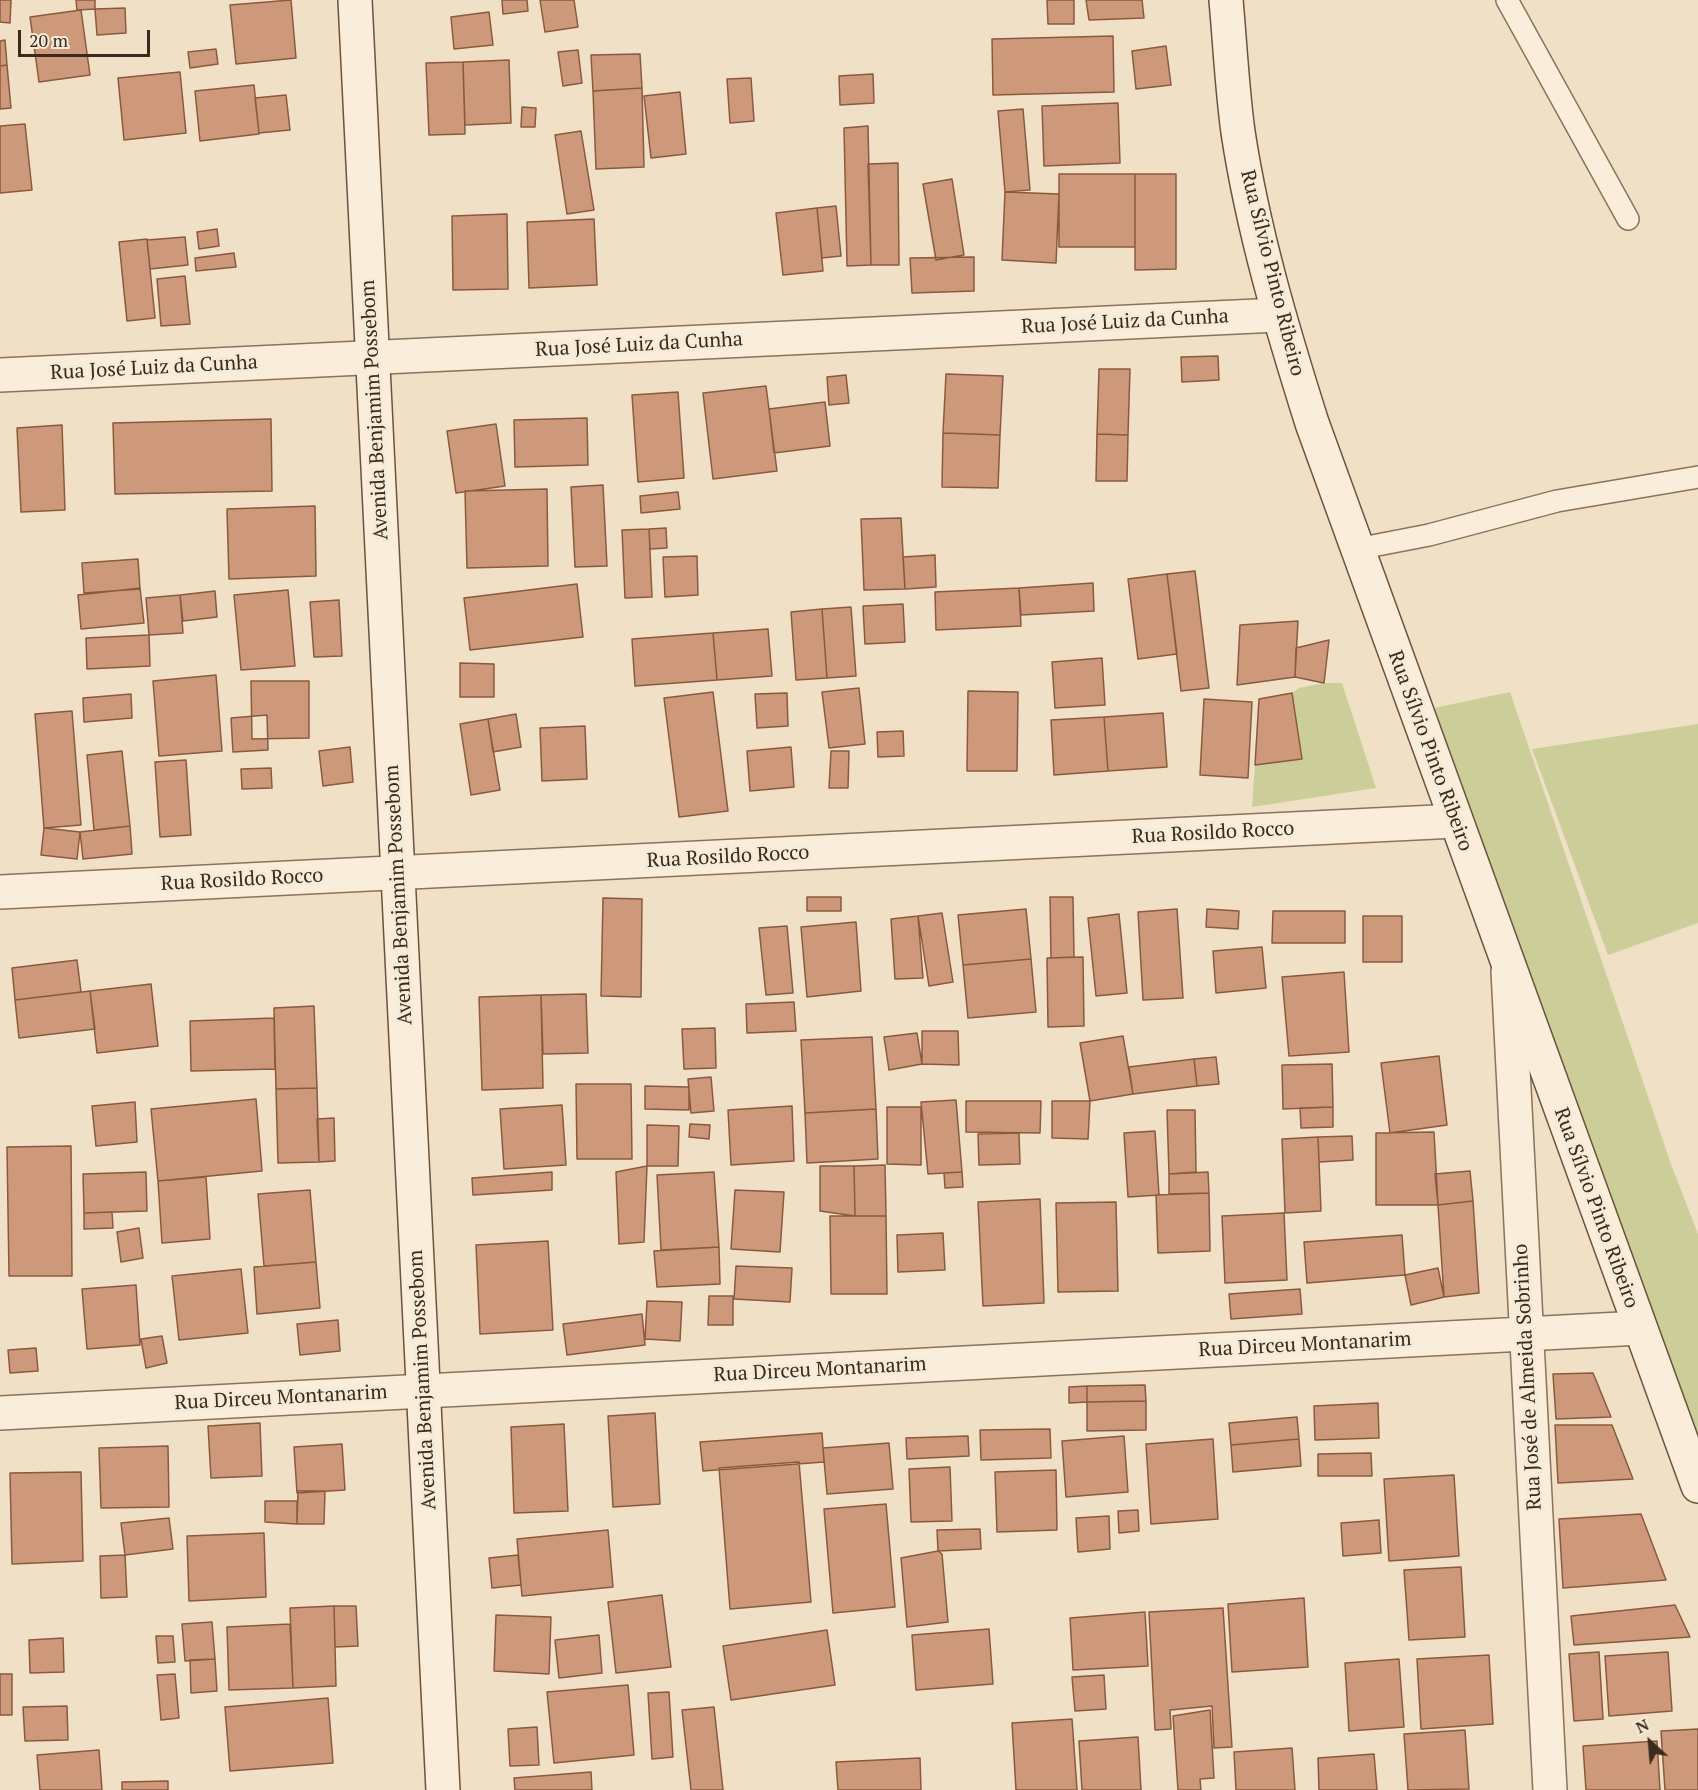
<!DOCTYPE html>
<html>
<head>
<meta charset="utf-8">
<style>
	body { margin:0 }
	#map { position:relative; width:1698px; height:1790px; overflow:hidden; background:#efe0c6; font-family:"PT Serif",serif }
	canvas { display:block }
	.north { position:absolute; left:1620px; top:1712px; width:60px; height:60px; -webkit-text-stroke:4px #f6ebd6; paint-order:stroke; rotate:334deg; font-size:16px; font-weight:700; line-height:24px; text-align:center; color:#3b2b1f }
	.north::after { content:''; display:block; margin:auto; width:21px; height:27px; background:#3b2b1f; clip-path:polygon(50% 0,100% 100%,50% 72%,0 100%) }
	.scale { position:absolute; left:18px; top:30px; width:132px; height:27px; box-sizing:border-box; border:3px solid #3b2b1f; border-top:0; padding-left:8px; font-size:18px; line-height:21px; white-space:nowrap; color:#3b2b1f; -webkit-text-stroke:4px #f6ebd6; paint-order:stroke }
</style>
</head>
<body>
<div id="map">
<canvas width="1698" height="1790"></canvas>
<div class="north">N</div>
<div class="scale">20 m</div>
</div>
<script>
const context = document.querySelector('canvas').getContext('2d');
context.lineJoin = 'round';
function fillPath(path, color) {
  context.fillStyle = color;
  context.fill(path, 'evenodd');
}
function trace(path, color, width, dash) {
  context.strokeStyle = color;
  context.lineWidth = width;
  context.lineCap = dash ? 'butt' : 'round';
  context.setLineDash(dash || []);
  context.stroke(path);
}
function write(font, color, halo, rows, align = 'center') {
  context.font = font + ' "PT Serif",serif';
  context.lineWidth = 6;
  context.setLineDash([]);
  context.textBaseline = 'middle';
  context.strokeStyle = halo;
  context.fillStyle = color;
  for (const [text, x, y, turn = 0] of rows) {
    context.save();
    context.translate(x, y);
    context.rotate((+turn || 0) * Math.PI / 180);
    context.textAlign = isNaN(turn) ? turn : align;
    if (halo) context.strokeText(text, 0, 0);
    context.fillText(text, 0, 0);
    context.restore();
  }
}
fillPath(new Path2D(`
	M1324 683H1342L1376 788 1252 807 1255 765 1301 759 1292 693 1299 688Z
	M1510 692 1672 1167 1698 1234V1435L1434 708Z
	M1698 724V923L1608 955 1532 749Z`), '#cbce99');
const building = new Path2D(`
	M0 0H11L10 23 0 22Z
	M76 0H95V9L77 10Z
	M291 0 296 58 236 64 230 5Z
	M502 0H527L528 11 503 14Z
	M540 0H574L578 27 545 32Z
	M1047 0H1074V24H1048Z
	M1086 0H1142L1144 18 1089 20Z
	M125 8 126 33 97 35 95 9Z
	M81 10 90 75 39 82 30 17Z
	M489 12 493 45 454 49 451 17Z
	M1113 36 1114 92 993 95 992 39Z
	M5 40 7 65 0 66V41Z
	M1166 46 1171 85 1136 89 1132 51Z
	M216 49 218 64 190 68 188 52Z
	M578 50 582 83 563 86 558 52Z
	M640 54 642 88 593 91 591 55Z
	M509 60 511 123 465 125 463 62Z
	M463 62 465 134 429 135 426 63Z
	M7 65 11 108 0 109V66Z
	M180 72 186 133 124 140 118 78Z
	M873 74 874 103 840 105 839 76Z
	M751 78 754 121 730 123 727 79Z
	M254 85 259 134 200 141 195 91Z
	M642 88 644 167 596 169 593 91Z
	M680 92 686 154 651 158 644 96Z
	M286 95 290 130 259 133 255 98Z
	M1118 103 1120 163 1044 166 1042 106Z
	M522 107 536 108 535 127H521Z
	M1023 109 1030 190 1005 192 998 111Z
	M25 124 32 190 0 193V126Z
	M868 126 871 265 847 266 844 128Z
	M581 131 594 210 567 214 555 135Z
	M898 163 899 265H871L868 164Z
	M1059 174H1135V247H1059Z
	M1135 174H1176V269L1135 270Z
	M952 179 964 255 936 260 923 184Z
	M1005 192 1059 194 1056 263 1002 260Z
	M836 206 841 256 822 258 817 208Z
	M817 208 823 271 783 275 776 213Z
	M507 214 508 289 453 290 452 216Z
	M594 219 597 285 529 288 527 222Z
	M217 229 219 246 199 249 197 232Z
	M185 237 188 265 150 269 147 240Z
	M147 239 155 318 127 321 119 242Z
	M234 253 236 267 196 271 195 258Z
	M974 257V291L912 293 910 258Z
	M185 276 190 324 161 326 157 279Z
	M1218 356 1219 380 1182 382 1181 357Z
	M1099 369H1130L1128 435 1097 434Z
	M946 374 1003 376 1000 435 943 433Z
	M846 375 849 403 829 405 827 377Z
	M766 386 777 471 713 479 703 393Z
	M678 392 684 478 638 482 632 395Z
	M825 402 830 446 774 453 769 409Z
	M587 418 588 465 515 467 514 420Z
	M271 419 272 491 115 494 113 423Z
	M496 424 505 486 456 493 447 431Z
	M62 425 65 510 21 512 17 428Z
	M943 433 1000 435 998 488 942 487Z
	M1097 434 1128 435 1127 481H1096Z
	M603 485 607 566 575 567 571 487Z
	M547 489 548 566 467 568 465 491Z
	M678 492 680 509 641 513 640 496Z
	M315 506 316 576 229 579 227 509Z
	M901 518 905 589 864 590 861 519Z
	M666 528 667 548 650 549 649 529Z
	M649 529 652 597 625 598 622 530Z
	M935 555 936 587 905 589 903 557Z
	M697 556 698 595 665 597 663 557Z
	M138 559 140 589 84 593 82 563Z
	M1195 571 1209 688 1181 691 1167 574Z
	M1167 574 1177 654 1138 659 1128 579Z
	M1093 583 1094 611 1021 615 1019 588Z
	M577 584 583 637 470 650 464 598Z
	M140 588 144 623 81 629 78 595Z
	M1019 588 1021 626 936 630 935 592Z
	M288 590 295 666 241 670 234 595Z
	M215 591 217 617 183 621 180 595Z
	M180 595 183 633 149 635 146 598Z
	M339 600 342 656 314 657 310 602Z
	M903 604 905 642 865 644 863 606Z
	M851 607 856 676 827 678 822 609Z
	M822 609 827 678 796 680 791 612Z
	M1298 621 1295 677 1237 685 1240 625Z
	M768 629 772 676 717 680 713 633Z
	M713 633 717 680 635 686 632 639Z
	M149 635 150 666 87 669 86 638Z
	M1329 640 1324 683 1295 677 1296 648Z
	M1102 658 1105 705 1055 708 1052 662Z
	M460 663 494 664V697H460Z
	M216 675 222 751 159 756 153 681Z
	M251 681H309V738L252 739Z
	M859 688 865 744 829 748 822 692Z
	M968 691 1018 692 1017 771H967Z
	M713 692 728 811 679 817 664 698Z
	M787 693 788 726 757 728 755 694Z
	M1292 693 1302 759 1255 765 1259 699Z
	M131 694 132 718 84 722 83 698Z
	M1204 699 1252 702 1248 778 1200 775Z
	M72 711 81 825 44 828 35 714Z
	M1163 713 1167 767 1108 771 1104 717Z
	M516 714 521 747 493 752 488 719Z
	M267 715 268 750 233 752 231 718Z
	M1104 717 1108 771 1054 775 1051 720Z
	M488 719 500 790 471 795 460 724Z
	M585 726 587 779 542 781 540 728Z
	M903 731 904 756 878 757 877 732Z
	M350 747 353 782 323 786 319 751Z
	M791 747 794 787 750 791 747 751Z
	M122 751 130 826 94 830 87 755Z
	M831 751H849L848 788H829Z
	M186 760 191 835 160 837 155 762Z
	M271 768 272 788 242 789 241 769Z
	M130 826 132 854 83 859 80 832Z
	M44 828 80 832 77 859 41 855Z
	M807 897H841V911H807Z
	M1050 897H1073L1074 957 1051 958Z
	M603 898 642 899 641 997 601 996Z
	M1026 909 1031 959 963 965 958 915Z
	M1177 909 1183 998 1143 1000 1138 912Z
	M1207 909 1239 911 1238 929 1206 927Z
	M1273 911H1345V943H1272Z
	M942 913 953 982 929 986 918 916Z
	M1119 914 1127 993 1096 996 1088 918Z
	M918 916 923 978 895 979 891 919Z
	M1363 916H1402V962H1363Z
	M856 922 861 991 807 997 801 927Z
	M787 926 793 993 766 995 759 928Z
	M1262 947 1266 988 1216 993 1213 951Z
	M1083 957 1084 1026 1048 1027 1047 958Z
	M1031 959 1036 1012 968 1018 963 965Z
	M77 960 81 992 15 1000 12 968Z
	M1344 972 1349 1052 1289 1056 1282 977Z
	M151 984 158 1046 97 1053 90 991Z
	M90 991 95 1029 19 1038 15 1000Z
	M586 994 588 1053 543 1054 541 995Z
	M541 995 543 1088 482 1090 479 997Z
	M794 1002 796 1031 747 1033 746 1004Z
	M314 1006 317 1088 276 1089 274 1008Z
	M274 1018 275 1069 191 1071 190 1021Z
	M715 1028 716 1068 684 1069 682 1029Z
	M922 1031H958L959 1065 922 1064Z
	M917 1033 922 1064 889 1070 884 1037Z
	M1123 1036 1133 1094 1090 1101 1080 1043Z
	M872 1037 876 1109 805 1113 801 1040Z
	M1439 1056 1447 1125 1390 1133 1381 1063Z
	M1216 1057 1219 1084 1197 1086 1194 1059Z
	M1194 1059 1197 1086 1133 1094 1129 1067Z
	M1332 1064 1333 1107 1283 1109 1282 1065Z
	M711 1077 714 1111 691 1113 688 1079Z
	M576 1084H631L632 1159H577Z
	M645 1086 689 1087V1110L645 1109Z
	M317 1088 319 1162 278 1163 276 1089Z
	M256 1099 262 1171 158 1181 151 1109Z
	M956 1100 962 1172 928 1174 921 1102Z
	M966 1101H1041L1040 1133 966 1132Z
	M1052 1101H1090L1088 1139 1052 1138Z
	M135 1102 137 1142 96 1146 92 1106Z
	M562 1105 566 1165 504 1169 500 1109Z
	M792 1106 794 1161 731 1165 728 1110Z
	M887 1107H921V1165L887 1164Z
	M1333 1107V1127L1301 1128 1300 1108Z
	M876 1109 878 1159 807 1163 805 1113Z
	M1167 1110H1195L1196 1172 1169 1174Z
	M334 1118 335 1161 319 1162 317 1119Z
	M690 1124 710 1125 709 1139 689 1137Z
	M647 1125 679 1126 678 1166H647Z
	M1155 1131 1159 1195 1128 1197 1124 1133Z
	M1434 1132 1438 1205H1376V1133Z
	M1019 1133 1020 1164 979 1165 978 1134Z
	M1352 1136 1353 1160 1319 1162 1318 1137Z
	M1318 1137 1321 1211 1285 1213 1282 1139Z
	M71 1146 72 1276H9L7 1147Z
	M885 1165 886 1216H855L854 1166Z
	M647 1166 644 1242 619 1244 616 1172Z
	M820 1166H854L855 1216 820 1211Z
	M1470 1171 1473 1201 1438 1205 1435 1174Z
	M146 1172 147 1211 84 1213 83 1174Z
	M552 1172V1190L473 1195 472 1178Z
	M714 1172 719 1247 661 1250 657 1175Z
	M962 1172 963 1187 945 1188 944 1173Z
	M1208 1172 1209 1193 1169 1194V1174Z
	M206 1177 210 1239 162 1243 158 1181Z
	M310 1190 316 1262 264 1266 258 1194Z
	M735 1190 784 1192 780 1252 731 1249Z
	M1209 1193 1210 1251 1158 1253 1156 1195Z
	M1040 1199 1044 1303 983 1306 978 1202Z
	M1473 1201 1479 1293 1444 1297 1438 1205Z
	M1116 1202 1118 1291 1058 1292 1056 1203Z
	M112 1212 113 1228 84 1229V1213Z
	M1284 1213 1287 1280 1225 1283 1222 1216Z
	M830 1216H886L887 1294H831Z
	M139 1228 143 1258 121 1262 117 1232Z
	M943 1233 945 1270 898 1272 897 1235Z
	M1402 1235 1405 1275 1307 1283 1304 1242Z
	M548 1241 553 1330 480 1334 476 1245Z
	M719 1247 720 1284 657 1287 654 1251Z
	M316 1262 320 1308 257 1314 254 1267Z
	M736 1266 792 1268 790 1302 734 1299Z
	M1438 1268 1444 1297 1411 1305 1405 1275Z
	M241 1269 248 1333 179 1340 172 1276Z
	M136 1285 140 1345 87 1349 82 1289Z
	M1300 1289 1302 1314 1231 1319 1229 1294Z
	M709 1296H733V1325H708Z
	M647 1301 682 1302 680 1341 645 1339Z
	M642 1314 645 1345 567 1355 563 1324Z
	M338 1320 340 1351 300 1355 297 1324Z
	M162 1336 167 1363 146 1368 141 1339Z
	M36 1348 38 1371 10 1373 8 1350Z
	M1593 1373 1611 1417 1556 1419 1553 1374Z
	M1145 1385 1146 1401 1087 1402V1386Z
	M1087 1386V1402L1069 1403V1387Z
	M1146 1401V1430L1087 1431V1402Z
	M1378 1403 1379 1438 1315 1440 1314 1406Z
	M655 1413 660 1504 613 1507 608 1416Z
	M1297 1417 1299 1439 1231 1445 1229 1423Z
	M260 1423 262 1476 211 1478 208 1426Z
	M564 1424 568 1511 514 1513 511 1427Z
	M1555 1425H1612L1633 1479 1558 1483Z
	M1050 1429 1051 1458 981 1460 980 1430Z
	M822 1433 824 1462 703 1471 700 1442Z
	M968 1436 969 1456 907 1459 906 1438Z
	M1124 1436 1128 1492 1066 1497 1062 1441Z
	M1213 1439 1218 1519 1151 1524 1146 1444Z
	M1299 1439 1301 1466 1233 1472 1231 1445Z
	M889 1443 893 1489 827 1494 823 1448Z
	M342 1444 345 1490 297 1493 294 1447Z
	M168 1446 169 1507 101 1508 99 1448Z
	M1371 1453 1372 1476H1318V1454Z
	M799 1462 811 1602 730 1609 719 1468Z
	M950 1467 952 1521 911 1522 909 1469Z
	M1056 1470 1057 1530 997 1532 995 1472Z
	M81 1472 83 1561 12 1564 10 1473Z
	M1454 1475 1459 1556 1389 1561 1384 1479Z
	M298 1491H325L324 1524H297Z
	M265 1501H297V1524L265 1522Z
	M886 1504 895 1607 833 1613 824 1509Z
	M1138 1510 1139 1531 1119 1533 1118 1511Z
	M1641 1514 1666 1580 1563 1588 1559 1519Z
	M1109 1516 1110 1549 1078 1552 1076 1518Z
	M169 1518 173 1549 125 1555 121 1523Z
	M1379 1520 1381 1553 1343 1556 1341 1523Z
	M980 1529 981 1549 938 1551 937 1530Z
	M608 1530 613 1587 522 1596 517 1539Z
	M264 1533 266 1597 189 1601 187 1536Z
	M938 1551 942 1554 948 1622 907 1627 901 1558Z
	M125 1555 127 1597 101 1598 100 1556Z
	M518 1555 521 1585 492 1588 489 1558Z
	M1461 1567 1465 1637 1409 1640 1404 1570Z
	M662 1595 671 1667 616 1673 608 1602Z
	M1304 1598 1308 1667 1232 1672 1228 1604Z
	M1675 1605 1690 1637 1574 1645 1571 1616Z
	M334 1606H356L358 1646 335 1647Z
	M334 1606 336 1686 293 1688 290 1608Z
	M1223 1608 1232 1747 1214 1748 1212 1706 1170 1710 1171 1729 1155 1730 1149 1612Z
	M1145 1612 1148 1666 1073 1670 1070 1618Z
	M496 1615 551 1617 549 1674 494 1671Z
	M212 1622 215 1659 185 1661 182 1624Z
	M290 1624 293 1688 229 1690 227 1627Z
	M989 1629 993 1684 916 1690 912 1635Z
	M827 1630 835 1685 731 1700 723 1646Z
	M599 1635 602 1673 559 1678 555 1640Z
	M156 1636H173L175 1662 158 1663Z
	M63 1638 64 1672 30 1673 29 1640Z
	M1599 1652 1603 1719 1574 1721 1569 1654Z
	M1668 1652 1672 1711 1609 1716 1605 1656Z
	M1489 1655 1493 1724 1421 1729 1417 1659Z
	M215 1659 217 1691 191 1693 190 1660Z
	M1399 1659 1404 1727 1349 1731 1345 1663Z
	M0 1674H12V1715H0Z
	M175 1674 179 1718 161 1720 157 1675Z
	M1104 1675 1106 1709 1075 1711 1072 1677Z
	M628 1685 634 1755 554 1763 547 1692Z
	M669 1692 673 1757 652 1759 648 1693Z
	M328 1698 333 1763 230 1771 225 1707Z
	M67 1706 68 1740 25 1741 23 1707Z
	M714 1707 723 1790H691L682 1710Z
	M1210 1710 1214 1778 1200 1779 1201 1790H1178L1173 1716Z
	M1072 1719 1077 1790H1016L1012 1723Z
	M537 1727 539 1765 510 1766 508 1729Z
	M1698 1729V1790H1665L1661 1731Z
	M1465 1730 1469 1789 1408 1790 1404 1734Z
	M1138 1737 1141 1790H1082L1079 1741Z
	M1657 1741 1660 1790H1586L1583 1746Z
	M1292 1748 1295 1790H1236L1234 1752Z
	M99 1750 102 1790H40L37 1755Z
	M1374 1754 1377 1790H1319L1318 1758Z
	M920 1758 921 1790H838L836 1762Z
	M591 1772 592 1790H515L514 1778Z
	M168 1781V1790H122V1782Z`);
fillPath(building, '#ce987b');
trace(building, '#8b5940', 1.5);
const lane = new Path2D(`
	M1507 0 1628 219
	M1357 549 1429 535 1557 501 1698 477`);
const street = new Path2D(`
	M0 375 1278 315
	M0 892 1456 821
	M1508 971 1550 1790
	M0 1413 1640 1328`);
const secondary = new Path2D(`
	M355 0 443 1790
	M1226 0C1230 44 1232 88 1238 132 1253 231 1282 328 1312 423L1698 1486`);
trace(lane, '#8b725b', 24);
trace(street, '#8b725b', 36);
trace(secondary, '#6d533e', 36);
trace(lane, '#faeeda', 21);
trace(street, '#faeeda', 33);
trace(secondary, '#faeeda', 33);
write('20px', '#3b2b1f', '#f6ebd6', [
	["Rua Sílvio Pinto Ribeiro",1272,273,76],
	["Rua José Luiz da Cunha",1125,322,-3],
	["Rua José Luiz da Cunha",639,345,-3],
	["Rua José Luiz da Cunha",154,368,-3],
	["Avenida Benjamim Possebom",375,410,-93],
	["Rua Sílvio Pinto Ribeiro",1430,751,70],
	["Rua Rosildo Rocco",1213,833,-3],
	["Rua Rosildo Rocco",728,857,-3],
	["Rua Rosildo Rocco",242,880,-3],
	["Avenida Benjamim Possebom",399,895,-93],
	["Rua Sílvio Pinto Ribeiro",1596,1208,70],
	["Rua Dirceu Montanarim",1305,1345,-3],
	["Rua Dirceu Montanarim",820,1370,-3],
	["Rua José de Almeida Sobrinho",1528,1377,-93],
	["Avenida Benjamim Possebom",423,1380,-93],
	["Rua Dirceu Montanarim",281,1398,-3]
]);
</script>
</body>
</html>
